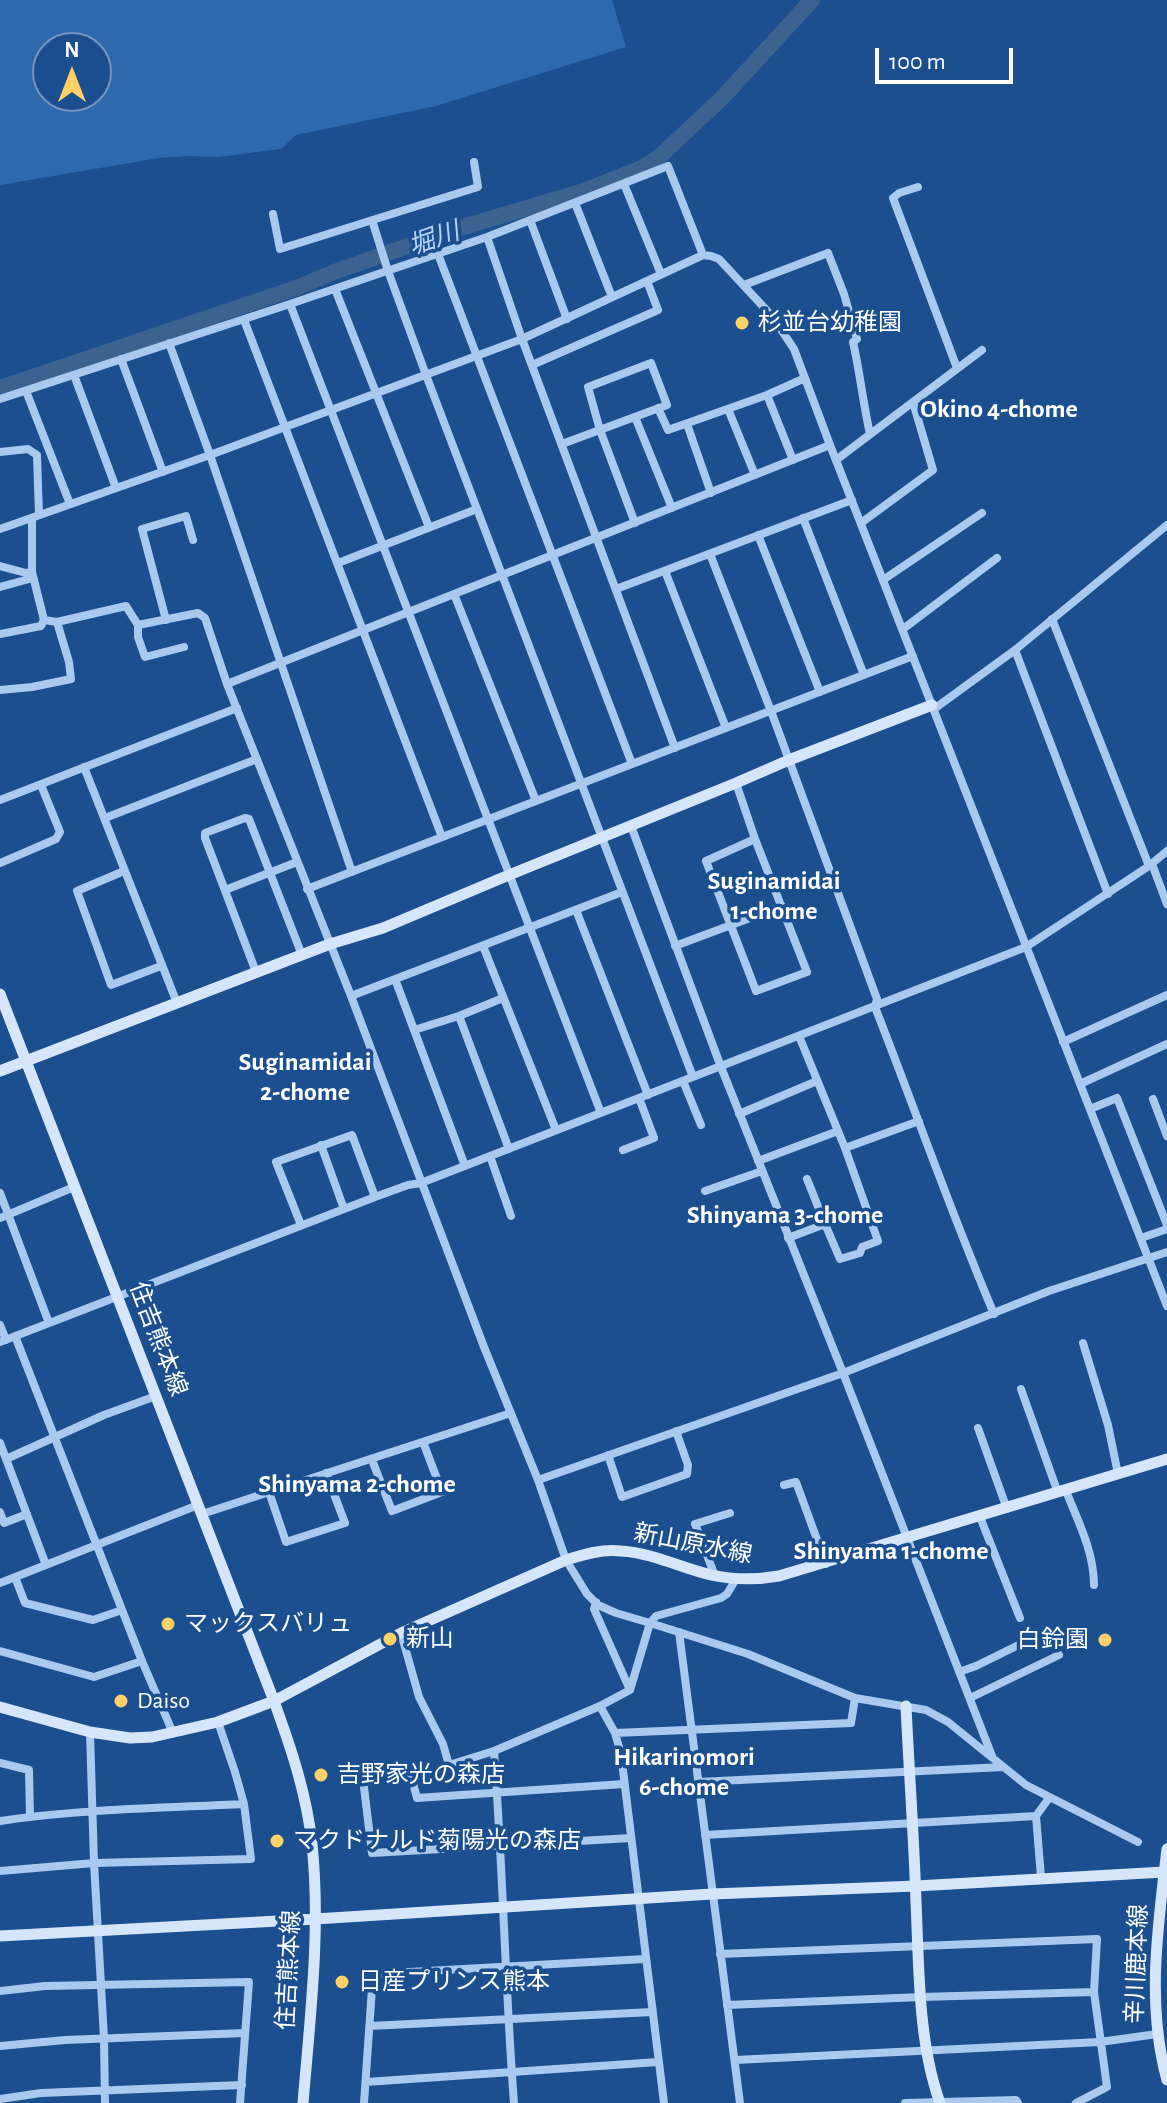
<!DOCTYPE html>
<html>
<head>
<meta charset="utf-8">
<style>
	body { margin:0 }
	#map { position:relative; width:1167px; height:2103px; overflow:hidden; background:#1b4f8f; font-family:"Alegreya Sans",sans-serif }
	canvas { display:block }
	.north { position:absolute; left:32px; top:32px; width:80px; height:80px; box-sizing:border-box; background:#1b4f8f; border:2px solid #7695bc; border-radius:50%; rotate:0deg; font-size:22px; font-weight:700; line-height:32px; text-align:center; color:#fff }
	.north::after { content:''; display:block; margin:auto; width:28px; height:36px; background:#ffd166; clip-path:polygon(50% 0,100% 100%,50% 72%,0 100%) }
	.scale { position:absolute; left:875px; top:48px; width:138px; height:36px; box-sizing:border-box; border:4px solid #fff; border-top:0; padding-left:10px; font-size:24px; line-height:28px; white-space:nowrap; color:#fff; -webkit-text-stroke:6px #1b4f8f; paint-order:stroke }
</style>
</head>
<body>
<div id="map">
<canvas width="1167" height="2103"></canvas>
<div class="north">N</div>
<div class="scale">100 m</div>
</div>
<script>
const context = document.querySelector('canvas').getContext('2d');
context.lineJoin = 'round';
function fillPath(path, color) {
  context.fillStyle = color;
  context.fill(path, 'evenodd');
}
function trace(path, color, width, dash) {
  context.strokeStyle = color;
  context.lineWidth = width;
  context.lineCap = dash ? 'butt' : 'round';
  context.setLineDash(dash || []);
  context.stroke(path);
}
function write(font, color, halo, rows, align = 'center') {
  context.font = font + ' "Alegreya Sans","Noto Sans JP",sans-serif';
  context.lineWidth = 7;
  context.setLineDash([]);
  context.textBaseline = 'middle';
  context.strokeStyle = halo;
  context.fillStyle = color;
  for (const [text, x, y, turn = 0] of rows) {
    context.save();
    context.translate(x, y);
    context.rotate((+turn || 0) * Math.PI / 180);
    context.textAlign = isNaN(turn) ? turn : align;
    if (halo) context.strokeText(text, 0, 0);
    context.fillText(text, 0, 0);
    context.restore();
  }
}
fillPath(new Path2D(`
	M0 0H612L626 47 436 106 296 135 281 149 219 157 186 156 159 158 0 185ZM48 48H96V96H48Z`), '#2e69ad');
trace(new Path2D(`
	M0 388 296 288 334 272 453 230 584 191 642 168 659 157 722 98 812 0`), '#3c6290', 16);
trace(new Path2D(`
	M624 184 661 274
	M918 187 899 193 893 198 957 368
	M575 203 612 297
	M273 214 280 249 478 187 474 162
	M372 220 388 271 426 375 693 1077
	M530 220 567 319
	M487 237 522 339 675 748
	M438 254 632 764
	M744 285 828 253 844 294 857 339 853 342C860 373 863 403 870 434
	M335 289 429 527
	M290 304 601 1113
	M244 320 442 837
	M169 343 210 455 352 872
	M121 359 163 472
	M532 365 658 310 647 281
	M74 375 116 488
	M26 391 70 504
	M767 395 793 460
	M0 399 290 304 487 237 668 166 703 255
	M658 408 668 430 767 395 805 378
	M728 409 755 475
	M635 417 672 508
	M687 424 711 493
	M562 444 667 405 651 363 588 387 600 430 635 523
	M0 452 28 449 37 455 39 515
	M836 460 982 350
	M32 518V572
	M803 518 864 675
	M861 523 933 470 913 402
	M0 529 210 455 522 339 703 255 711 256 719 259 772 316 794 349 830 445 1167 1306
	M758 535 820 692
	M710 554 771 711 877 999 875 1007C915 1109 951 1213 994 1314
	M338 563 477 509
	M0 566 26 573 32 572 44 620 57 622 126 606 138 625 198 613 205 618 227 684 351 996 484 1347 538 1480 566 1560 587 1594 598 1605 616 1613 650 1623 656 1616 721 1598 727 1594 736 1579
	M665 571 726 728
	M883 580 982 513
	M0 587 33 578
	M616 589 852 500
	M454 594 536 801
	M1052 619 1149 866
	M166 620 142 529 186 516 193 540
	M138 625V637L145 657 184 647
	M903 629 997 558
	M0 634 41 626 44 620
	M1015 650 1108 894
	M227 684 830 445
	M0 690 32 687 71 679 69 662 57 622
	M934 709 1015 650 1167 525
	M84 767 177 1003
	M736 783 755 839
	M0 800 237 708
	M105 818 257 759
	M631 826 721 1067 843 1373 992 1756
	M755 839 807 972 756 991 706 861Z
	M0 863 56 839 60 832 41 785
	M1152 864 1167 904
	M124 871 77 891 111 985 161 966
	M307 889 913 656
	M225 890 297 862
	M576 910 648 1095
	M483 946 556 1130
	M675 946 782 906
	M256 972 205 838V833L245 818 249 819 302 955
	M395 979 465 1166
	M351 996 622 892
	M459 1016 503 998
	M414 1030 459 1016 509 1149
	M799 1036 845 1148 878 1241 862 1247 860 1253 840 1259 825 1224
	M1063 1042 1167 995
	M683 1081 701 1125
	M1080 1084 1167 1044
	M1153 1099 1167 1136
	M1090 1109 1117 1098 1167 1225
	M739 1114 817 1081
	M321 1145 344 1209
	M845 1148 919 1121
	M623 1150 654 1138 639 1098
	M490 1156 511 1216
	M758 1161 838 1131
	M705 1191 762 1171
	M0 1193 49 1323
	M0 1218 74 1187
	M301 1225 276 1162 352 1135 375 1197
	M788 1238 825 1224 807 1179
	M1141 1238 1167 1229
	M0 1325 6 1340
	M15 1336 142 1661 173 1733
	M0 1342 375 1197 408 1185 421 1183 1026 947 1149 866 1167 851
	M1083 1343 1108 1425 1118 1474
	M1021 1389 1058 1493
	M978 1428 1007 1509
	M0 1443 46 1565
	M608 1455 622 1497 687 1474 688 1465 676 1431
	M6 1459 104 1415 156 1396
	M372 1460 392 1511 442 1492 423 1442
	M538 1480 843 1373 1049 1291 1167 1252
	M784 1485 796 1482 826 1564
	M1066 1491C1078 1521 1094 1552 1094 1585
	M269 1492 286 1542 345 1523 326 1473
	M0 1512 4 1523 27 1514
	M202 1514 511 1413
	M980 1517 1020 1618
	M715 1576 695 1524 730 1513
	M15 1577 25 1603 93 1620 122 1610
	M0 1583 198 1505
	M596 1602 594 1609 630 1690
	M679 1632 740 2103
	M401 1633 419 1697 443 1744 449 1765 494 1751
	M0 1651 94 1677 142 1661
	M959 1672 976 1666 1049 1630
	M970 1698 1059 1655
	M600 1706 615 1733 621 1754 664 2103
	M90 1732 94 1863 104 2038 105 2103
	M615 1733 851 1723 855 1698
	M0 1763 29 1770 30 1817
	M699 1782 1003 1767
	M624 1784 417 1798 409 1768 363 1779 372 1853 631 1838
	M0 1821C80 1809 163 1808 244 1804
	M705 1835 1036 1816
	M0 1871 94 1863 251 1859 244 1804 235 1772 218 1722
	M1041 1877 1036 1816 1049 1798
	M720 1954 1097 1939 1094 1992 1107 2087 1076 2103
	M0 1991 45 1986 249 1982 240 2103
	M727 2005 922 1997 1094 1992
	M370 2026 652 2012
	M0 2046 65 2040 245 2033
	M735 2060 1100 2042 1157 2034
	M366 2082 658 2062
	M0 2099 41 2093 242 2085
	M364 2103 373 1974 645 1959
	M514 2103C505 1986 503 1868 494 1751L600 1706 630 1690 650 1623 748 1654 855 1698 926 1710 948 1722 1026 1785 1138 1842
	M905 2103 1016 2100 1018 2103`), '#a9c9ee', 8);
trace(new Path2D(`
	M0 994 274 1701C291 1748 307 1795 312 1844 321 1930 310 2018 303 2103
	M0 1071 330 944 383 928 509 875 736 783 789 760 932 705
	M906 1706C909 1771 914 1837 916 1902 919 1967 918 2042 940 2103
	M0 1707 90 1732 130 1738 152 1737 218 1722 274 1701 401 1633 566 1560C585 1554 602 1549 621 1551 653 1553 681 1568 711 1575 734 1580 756 1580 779 1576L1167 1459
	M1167 1849C1158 1926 1146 2004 1167 2080
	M0 1936 315 1919 712 1894 916 1886 1164 1872`), '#d6e6fa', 11);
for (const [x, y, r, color] of [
	[742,323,8,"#ffd166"],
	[168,1624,8,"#ffd166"],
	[390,1639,8,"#ffd166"],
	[1105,1640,8,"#ffd166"],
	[121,1701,8,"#ffd166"],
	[321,1775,8,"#ffd166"],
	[277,1841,8,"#ffd166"],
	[342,1982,8,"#ffd166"]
]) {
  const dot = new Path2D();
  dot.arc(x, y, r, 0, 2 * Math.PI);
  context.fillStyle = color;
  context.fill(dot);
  trace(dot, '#1b4f8f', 3);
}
write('24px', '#fff', '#1b4f8f', [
	["杉並台幼稚園",758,323],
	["マックスバリュ",184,1624],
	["新山",406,1639],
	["白鈴園",1089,1640,"right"],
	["Daiso",137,1701],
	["吉野家光の森店",337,1775],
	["マクドナルド菊陽光の森店",293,1841],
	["日産プリンス熊本",358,1982]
], 'left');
write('24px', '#fff', '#1b4f8f', [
	["住吉熊本線",158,1339,69],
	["新山原水線",693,1544,11],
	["辛川鹿本線",1137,1964,-88],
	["住吉熊本線",289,1970,-87]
]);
write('italic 26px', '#b5d3f5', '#1b4f8f', [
	["堀川",434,239,-19]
]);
write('bold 26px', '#fff', '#1b4f8f', [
	["Okino 4-chome",999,409],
	["Suginamidai",774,881],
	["1-chome",774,911],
	["Suginamidai",305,1062],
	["2-chome",305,1092],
	["Shinyama 3-chome",785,1215],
	["Shinyama 2-chome",357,1484],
	["Shinyama 1-chome",891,1551],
	["Hikarinomori",684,1757],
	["6-chome",684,1787]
]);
</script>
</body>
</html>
